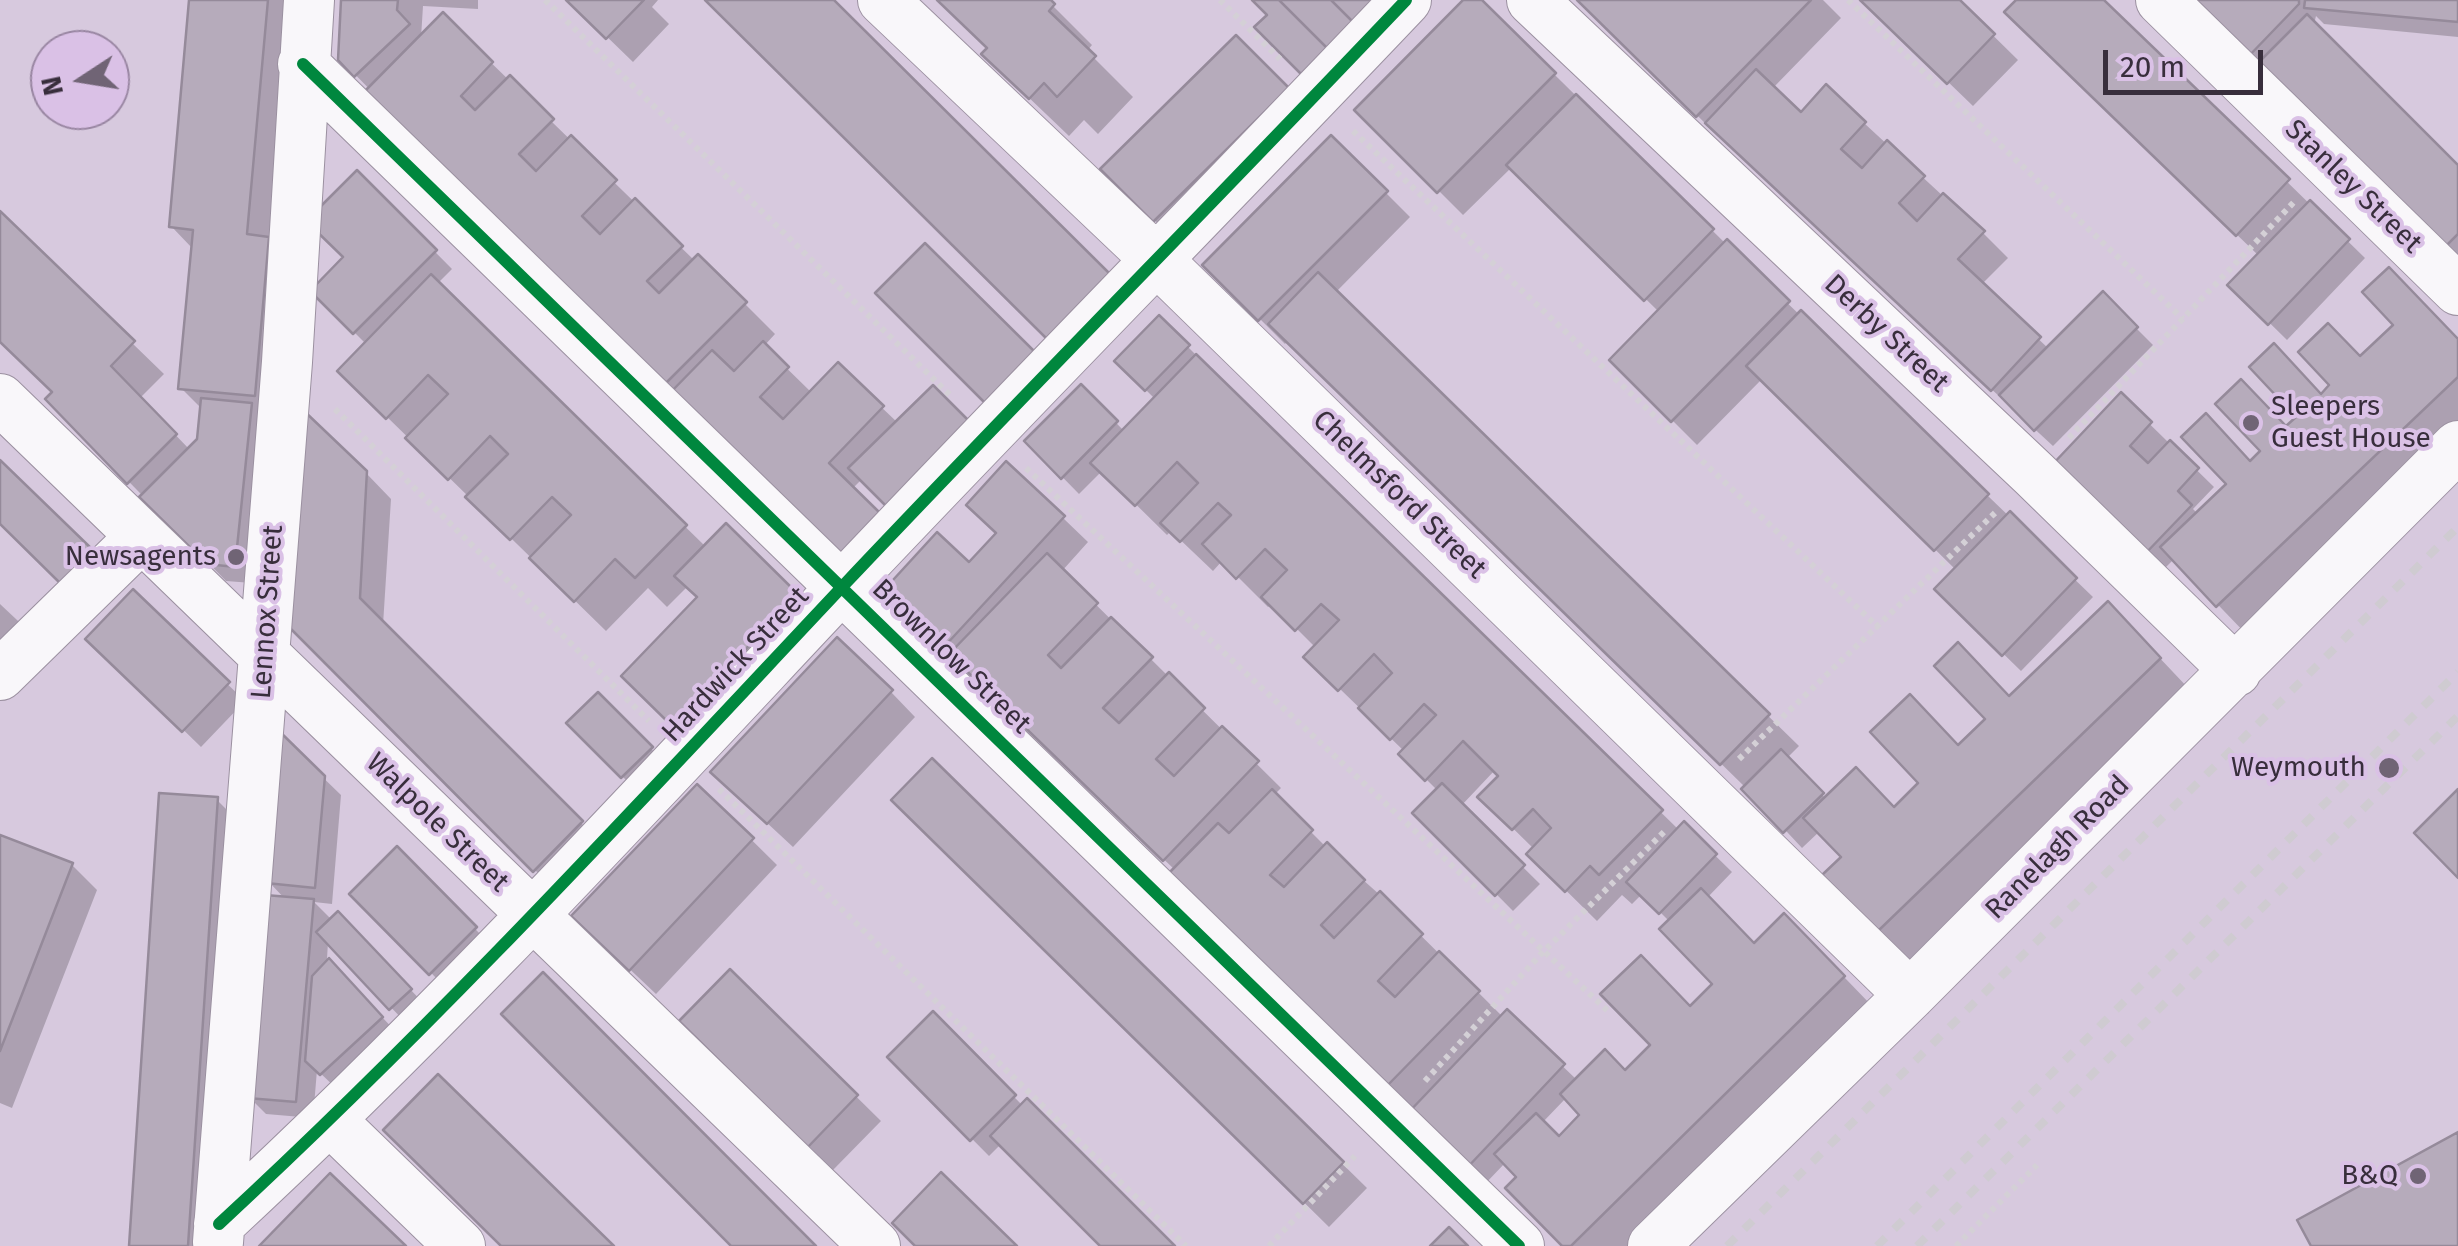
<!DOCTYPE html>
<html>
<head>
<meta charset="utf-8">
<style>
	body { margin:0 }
	#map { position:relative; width:2458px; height:1246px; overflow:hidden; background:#d7c9de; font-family:"Fira Sans",sans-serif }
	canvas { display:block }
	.north { position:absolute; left:30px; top:30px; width:100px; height:100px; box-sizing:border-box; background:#dac1e6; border:2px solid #9986a2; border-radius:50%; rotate:258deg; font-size:28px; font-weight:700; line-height:40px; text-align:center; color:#382e3c }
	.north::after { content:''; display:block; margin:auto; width:35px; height:45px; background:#706475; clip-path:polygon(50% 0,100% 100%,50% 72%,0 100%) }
	.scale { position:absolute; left:2103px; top:50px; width:160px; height:45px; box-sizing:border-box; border:5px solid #382e3c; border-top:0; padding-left:12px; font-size:30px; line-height:35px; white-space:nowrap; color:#382e3c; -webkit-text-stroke:8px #dac1e6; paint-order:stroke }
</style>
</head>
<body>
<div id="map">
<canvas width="2458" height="1246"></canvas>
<div class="north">N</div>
<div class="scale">20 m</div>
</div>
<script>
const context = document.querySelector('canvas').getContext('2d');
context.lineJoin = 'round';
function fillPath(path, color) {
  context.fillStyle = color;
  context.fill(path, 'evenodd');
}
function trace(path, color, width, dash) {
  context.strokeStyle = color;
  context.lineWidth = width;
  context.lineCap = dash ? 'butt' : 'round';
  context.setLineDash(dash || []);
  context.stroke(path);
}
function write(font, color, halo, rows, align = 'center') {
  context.font = font + ' "Fira Sans",sans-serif';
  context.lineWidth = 8;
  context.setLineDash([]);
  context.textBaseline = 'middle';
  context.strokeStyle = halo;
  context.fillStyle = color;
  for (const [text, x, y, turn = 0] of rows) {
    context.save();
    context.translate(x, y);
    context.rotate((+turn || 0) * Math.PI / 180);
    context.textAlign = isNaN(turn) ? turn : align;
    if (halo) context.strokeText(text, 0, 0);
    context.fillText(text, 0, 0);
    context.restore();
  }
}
fillPath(new Path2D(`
	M192 0H301L252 583 226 581 48 399 55 392 0 339V215L164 374 140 398 190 450 200 440 203 410 181 388 193 249 171 226Z
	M344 0H478V9L423 6 421 38 443 16 695 261 698 257 775 334 764 346 812 393 838 366 898 423 862 479 852 489 692 419 340 59Z
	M569 0H658L652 7 669 24 633 62Z
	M939 0H1047L1092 45 1087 51 1133 97 1098 134 1084 120 1069 136 1024 93 990 49Z
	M1467 0H1479L1726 244 2093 597 2021 671 1937 589 1956 570 1762 379 1697 445 1612 360 1659 312 1512 167 1463 215 1358 110Z
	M1581 0H1823L1841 18 1773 88 1802 115 1864 123 1983 233 2008 258 1981 285 2049 349 2103 295 2153 345 2053 446 1722 140Z
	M1863 0H1957L2018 60 1973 106Z
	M2019 0H2101L2365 258 2287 340 2231 285 2259 256 2032 37Z
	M2186 0H2458V37L2324 24 2316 16 2314 24 2458 169V270Z
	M1236 38 1311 114 1179 245 1104 169Z
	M1331 138 1410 217 1335 293 1799 746 1787 758 1826 799 1894 810 2010 699 2138 635 2190 690 1909 961 1826 875 1845 857 1820 831 1802 848 1746 788 1288 340 1285 344 1206 265Z
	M357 173 452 269 437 284 706 547 726 527 822 621 698 748 625 676 700 598 688 586 667 607 648 588 606 631 340 371 366 344 313 291 346 257Z
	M1159 318 1196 355 1194 356 1679 830 1684 825 1732 872 1707 898 1754 946 1815 947 1874 1008 1633 1246H1566L1520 1177 1506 1162 1484 1185 1175 870 910 616 969 566 1063 518 1088 542 1062 571 1281 788 1274 795 1326 847 1380 895 1503 1017 1507 1013 1577 1080 1626 1073 1716 984 1670 922 1642 894 1632 904 1622 895 1597 921 1529 854 1534 849 1481 797 1502 776 1495 770 1461 806 1540 884 1513 911 1416 813 1438 791 1401 754 1404 751 1307 657 1316 648 1272 604 1268 607 1222 561 1213 571 1171 531 1167 535 1102 471 1079 494 1027 441 1081 387 1124 431 1155 399 1117 361ZM1566 1098 1583 1115 1559 1140 1542 1123Z
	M2396 325 2458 341V437L2248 636 2174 559 2163 570 2054 466 2121 396 2214 487 2193 509 2198 514Z
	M366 473 391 499 383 625 606 848 559 894 291 626Z
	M133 593 245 701 201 747 89 638Z
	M0 604 34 636 0 690Z
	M891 692 915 717 793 847 738 796Z
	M598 695 668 766 640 794 569 723Z
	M279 735 341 795 332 904 314 902 332 920 355 931 427 1007 408 1025 328 942 327 959 399 1035 338 1090 317 1070 313 1118 266 1114 249 1097 285 899 269 882Z
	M932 761 1367 1188 1329 1227 895 800Z
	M698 787 777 865 656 994 600 941Z
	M217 800 242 825 214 1246H132Z
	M0 838 72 865 97 890 12 1108 0 1103Z
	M397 850 492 946 448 990 353 894Z
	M730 972 881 1121 833 1170 683 1021Z
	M933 1015 1023 1106 1172 1246H1104L1001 1144 989 1156 891 1057Z`), '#0003');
const building = new Path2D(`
	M189 0H268L247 234 269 237 255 396 178 389 193 230 169 227Z
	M341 0H398L397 10 410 24 354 77 338 60Z
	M566 0H644L606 39Z
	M705 0H834L1112 276 1048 340Z
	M937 0H1051L1055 4 1049 11 1096 56 1057 97 1044 83 1029 99 981 54 987 48Z
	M1252 0H1279L1328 49 1301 74 1254 27 1267 15Z
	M1279 0H1331L1354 23 1328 49Z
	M1331 0H1376L1354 23Z
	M1463 0H1482L1556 73 1437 193 1354 110Z
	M1577 0H1811L1696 117Z
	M1860 0H1960L1995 34 1947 84Z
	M2016 0H2104L2290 179 2236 236 2004 12Z
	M2184 0H2299V4L2246 59Z
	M2305 0H2458V22L2304 8Z
	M443 12 493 62 461 96 475 110 510 75 554 119 519 154 536 171 571 135 617 180 582 216 600 234 635 198 683 246 647 281 659 293 698 254 747 302 658 391 361 95Z
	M2307 14 2458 165V234L2438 254 2253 68Z
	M1236 35 1289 88 1153 222 1100 169Z
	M1756 69 1801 112 1826 84 1866 122 1841 149 1862 168 1887 140 1925 176 1899 203 1917 221 1943 193 1985 231 1958 259 2041 337 1991 391 1705 123Z
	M1576 94 1714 229 1644 301 1506 165Z
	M1331 135 1388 191 1258 321 1202 265Z
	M357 170 437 250 353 334 310 291 343 257 306 221Z
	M2310 200 2350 239 2268 325 2227 285Z
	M0 211 135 341 111 366 177 434 127 484 45 399 52 392 0 342Z
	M1727 239 1790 301 1671 422 1609 360Z
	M925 243 1038 355 987 405 875 293Z
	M2389 267 2458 339V377L2216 607 2160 547 2226 484 2181 437 2206 413 2250 461 2260 451 2215 404 2241 379 2286 426 2296 417 2249 367 2274 343 2321 394 2329 385 2298 352 2328 323 2360 356 2393 325 2362 292Z
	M1318 272 1770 714 1720 765 1268 324Z
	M431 274 687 525 635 578 615 559 574 602 529 558 571 515 552 497 510 540 465 497 508 454 490 436 448 480 405 438 448 394 428 375 386 419 337 371Z
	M2103 291 2138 327 2034 431 1999 395Z
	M1801 310 1989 494 1934 551 1746 366Z
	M1159 315 1190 345 1145 391 1114 361Z
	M763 341 789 367 760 397 783 419 838 362 884 406 829 463 881 514 835 561 666 397 712 350 734 371Z
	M1196 354 1663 810 1599 875 1590 866 1565 892 1526 854 1551 828 1533 809 1512 830 1477 797 1498 776 1463 741 1425 781 1398 754 1436 715 1424 704 1390 740 1358 708 1392 673 1374 654 1338 691 1303 657 1339 620 1321 604 1295 631 1261 597 1287 570 1265 549 1236 579 1202 544 1231 515 1218 503 1180 542 1160 523 1198 483 1177 462 1135 506 1090 463Z
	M1081 384 1118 421 1061 479 1024 441Z
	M933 385 971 423 886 506 848 468Z
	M2121 392 2152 422 2130 446 2148 463 2170 440 2199 468 2178 491 2192 505 2144 555 2051 466Z
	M201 398 252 403 235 567 207 564 139 497 197 439Z
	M303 410 367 471 360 598 583 821 533 872 289 627Z
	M0 460 95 552 63 586 0 524Z
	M1006 461 1065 516 943 648 882 592 937 532 969 562 996 533 966 505Z
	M2010 511 2077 578 2002 656 1934 589Z
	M726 523 799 595 671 725 621 676 697 597 674 576Z
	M1047 553 1098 603 1048 655 1061 668 1111 617 1153 657 1103 708 1119 723 1169 672 1205 708 1156 759 1174 776 1222 726 1259 761 1163 861 949 654Z
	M133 589 230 682 182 732 85 639Z
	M2108 601 2161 658 1877 932 1822 875 1841 857 1803 818 1856 767 1894 807 1918 783 1870 732 1910 694 1958 745 1985 719 1934 666 1958 642 2009 696Z
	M837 637 893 690 767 824 710 772Z
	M598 692 653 747 621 778 566 723Z
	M277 729 325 776 315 888 266 883Z
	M1781 749 1824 793 1783 833 1741 789Z
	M932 758 1344 1162 1303 1204 891 800Z
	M1442 783 1525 865 1495 896 1412 813Z
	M697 784 754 838 629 971 571 916Z
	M1272 789 1313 830 1270 875 1284 887 1327 842 1365 880 1321 925 1334 938 1380 891 1423 934 1378 981 1395 997 1439 951 1480 991 1384 1089 1167 875 1218 823 1229 833Z
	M2458 789V878L2414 833Z
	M159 793 218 797 188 1246H129Z
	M1684 821 1717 854 1659 914 1626 882Z
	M0 835 73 863 0 1051Z
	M397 846 477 927 429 975 349 894Z
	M1701 888 1754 943 1784 913 1845 976 1571 1246H1562L1505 1188 1516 1177 1494 1154 1536 1113 1559 1136 1579 1115 1560 1094 1605 1049 1625 1070 1650 1045 1600 994 1641 955 1690 1006 1712 984 1659 929Z
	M265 895 314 899 296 1102 247 1098Z
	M338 911 412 989 389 1010 316 932Z
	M329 958 383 1017 320 1075 305 1061 312 976Z
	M730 969 858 1095 807 1148 679 1021Z
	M543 972 816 1246H731L501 1014Z
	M1507 1009 1565 1064 1465 1170 1407 1114Z
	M933 1011 1016 1095 970 1141 887 1057Z
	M438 1074 614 1246H501L383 1130Z
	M1027 1098 1175 1246H1100L990 1136Z
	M2458 1132V1246H2311L2297 1220Z
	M941 1172 1017 1246H915L892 1223Z
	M330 1173 406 1246H259Z
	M1449 1227 1468 1246H1430Z`);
fillPath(building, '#b6abbb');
trace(building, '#958a9a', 2.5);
const minor = new Path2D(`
	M883 0 1157 260 1910 995
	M1532 0 2034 474 2236 671
	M2161 0 2458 290
	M303 64 1519 1246
	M0 399 875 1246
	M0 675 140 538
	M331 1121 460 1246
	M219 1224C438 1022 638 804 842 587 1028 390 1219 197 1406 0
	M218 1242 287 362 309 0
	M1653 1246 1910 995 2458 446`);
trace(minor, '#9b90a0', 52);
trace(new Path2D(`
	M545 0 952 397
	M1220 0 1280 59
	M1848 0 2183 319
	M1353 131 1879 628
	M335 409 649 721
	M2069 438 2295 201
	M1026 468 1610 1013
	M1739 759 1997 511
	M719 789 1186 1246
	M1425 1081 1542 953 1666 830
	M1269 1246 1355 1156
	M1956 1246 2037 1165`), '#d4d0d6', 6, [5, 5]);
trace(minor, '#f9f7fa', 50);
trace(new Path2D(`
	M1727 1246 2458 527
	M1877 1246 2458 672
	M1917 1246 2458 716`), '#cfcbd1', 8, [12, 12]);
trace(new Path2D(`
	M303 64 1519 1246
	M219 1224C438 1022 638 804 842 587 1028 390 1219 197 1406 0`), '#00873e', 12);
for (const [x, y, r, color] of [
	[2251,423,10,"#706475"],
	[236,557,10,"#706475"],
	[2389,768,12,"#706475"],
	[2418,1176,10,"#706475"]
]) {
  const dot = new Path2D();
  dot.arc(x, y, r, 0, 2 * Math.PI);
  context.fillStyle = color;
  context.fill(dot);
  trace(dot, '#dac1e6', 4);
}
write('28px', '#382e3c', '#dac1e6', [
	["Stanley Street",2353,187,44],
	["Derby Street",1886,334,43],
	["Chelmsford Street",1399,495,44],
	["Lennox Street",268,612,-86],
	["Brownlow Street",951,657,44],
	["Hardwick Street",736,665,-47],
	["Walpole Street",437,823,44],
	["Ranelagh Road",2058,848,-45]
]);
write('28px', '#382e3c', '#dac1e6', [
	["Sleepers",2271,407,"left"],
	["Guest House",2271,439,"left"],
	["Newsagents",216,557],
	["Weymouth",2366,768],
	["B&Q",2398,1176]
], 'right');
</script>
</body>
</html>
